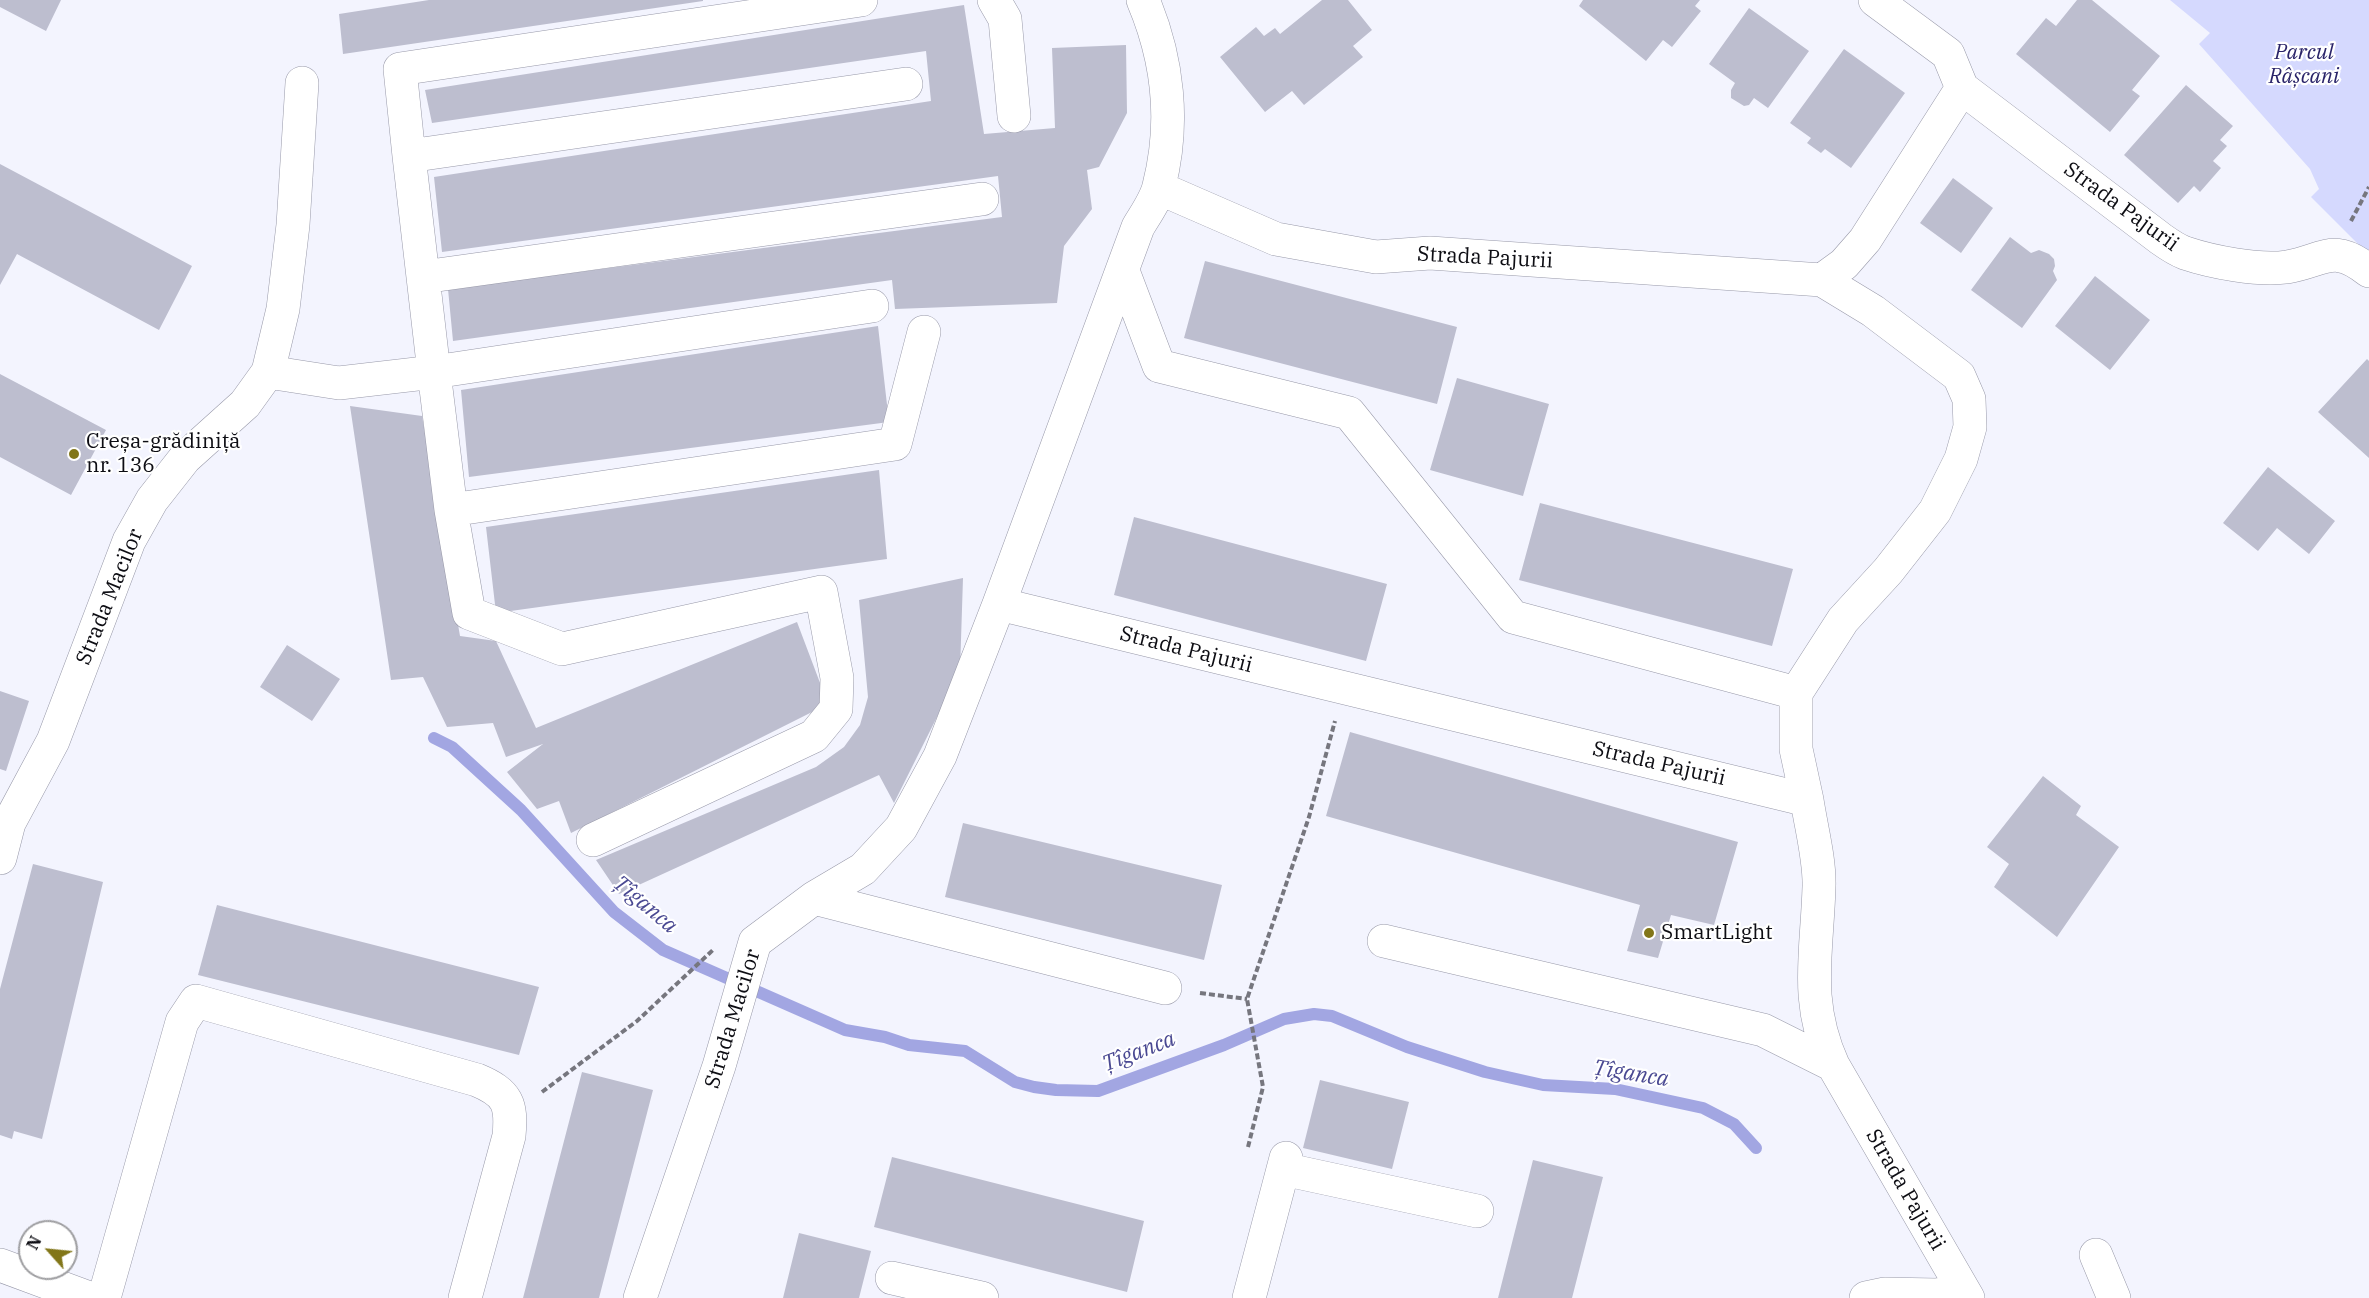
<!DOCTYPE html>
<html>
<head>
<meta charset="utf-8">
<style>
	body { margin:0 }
	#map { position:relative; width:2369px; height:1298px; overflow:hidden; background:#f3f4fe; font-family:"IBM Plex Serif",serif }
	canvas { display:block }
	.north { position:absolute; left:18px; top:1220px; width:60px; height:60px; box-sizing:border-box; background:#fff; border:2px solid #9e9ea1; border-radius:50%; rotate:297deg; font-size:16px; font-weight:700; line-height:24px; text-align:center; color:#0d0d13 }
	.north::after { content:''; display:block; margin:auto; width:21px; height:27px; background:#827619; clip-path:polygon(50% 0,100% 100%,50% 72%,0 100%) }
</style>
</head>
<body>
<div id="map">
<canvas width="2369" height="1298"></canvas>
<div class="north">N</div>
</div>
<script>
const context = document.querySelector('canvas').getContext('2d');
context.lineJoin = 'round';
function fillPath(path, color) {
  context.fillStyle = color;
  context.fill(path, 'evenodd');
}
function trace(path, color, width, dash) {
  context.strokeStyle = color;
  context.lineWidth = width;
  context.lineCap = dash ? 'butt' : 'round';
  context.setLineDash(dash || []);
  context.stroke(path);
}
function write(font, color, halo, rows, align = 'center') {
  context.font = font + ' "IBM Plex Serif",serif';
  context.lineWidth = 4.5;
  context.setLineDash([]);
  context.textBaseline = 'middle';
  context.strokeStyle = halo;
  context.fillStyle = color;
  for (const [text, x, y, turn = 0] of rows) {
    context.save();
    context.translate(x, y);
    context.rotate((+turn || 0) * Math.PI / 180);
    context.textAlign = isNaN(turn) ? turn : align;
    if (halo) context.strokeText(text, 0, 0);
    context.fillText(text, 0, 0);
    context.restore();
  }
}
fillPath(new Path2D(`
	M2170 0H2369V255L2311 197 2319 189 2310 169 2199 44 2210 33Z`), '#d5d9fe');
trace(new Path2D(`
	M434 738 452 747 521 810 614 912 663 950 845 1030 885 1037 909 1045 965 1051 1015 1082 1034 1087 1056 1090 1098 1091 1224 1045 1284 1019 1314 1014 1332 1016 1407 1047 1485 1072 1543 1085 1615 1089 1703 1108 1734 1124 1756 1148`), '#a2a6e2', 12);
fillPath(new Path2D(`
	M0 0H61L46 31 0 7Z
	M429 0H703V1L343 54 339 14Z
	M1322 0H1348L1372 30 1353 46 1363 57 1304 105 1292 91 1265 112 1220 57 1256 27 1264 36 1275 28 1280 34Z
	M1583 0H1700L1695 6 1701 11 1672 47 1663 40 1646 61 1579 6Z
	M2077 0H2092L2160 56 2132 90 2140 96 2110 132 2016 54 2046 18 2056 26Z
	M964 5 984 134 1055 128 1052 48 1126 45 1127 113 1099 167 1087 170 1092 209 1064 246 1057 303 895 309 892 280 453 341 448 289 1002 217 998 176 442 252 434 177 931 101 926 51 432 123 425 90Z
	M1749 8 1809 51 1768 108 1754 98 1749 105 1744 106 1731 98V90L1735 83 1709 64Z
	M1844 49 1905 93 1851 168 1825 149 1821 153 1807 143 1811 138 1790 123Z
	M2186 85 2233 126 2220 140 2227 146 2213 161 2221 168 2200 192 2194 186 2178 203 2124 155Z
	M0 164 192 266 159 330 17 254 0 285Z
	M1953 178 1993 208 1961 253 1920 223Z
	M2010 237 2031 253 2039 250 2049 254 2054 259 2055 266 2053 271 2057 280 2022 328 1971 290Z
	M1205 261 1457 327 1437 404 1184 338Z
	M2095 276 2150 320 2110 370 2055 326Z
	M878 326 889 422 469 477 461 390Z
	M2367 359 2369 361V458L2318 412Z
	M0 374 106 430 71 495 0 457Z
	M1457 378 1549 404 1523 496 1430 470Z
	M350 406 422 416 460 636 496 641 536 728 797 622 828 704 571 833 559 801 537 809 507 772 543 744 506 757 493 723 447 727 423 677 391 680Z
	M2268 467 2335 521 2309 554 2277 528 2258 551 2223 523Z
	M879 470 887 559 496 613 486 527Z
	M1540 503 1793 569 1772 646 1519 580Z
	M1134 517 1387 584 1366 661 1114 595Z
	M963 578 960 671 894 803 879 775 619 894 596 860 816 767 844 747 860 725 868 697 859 600Z
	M287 645 340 679 312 721 260 687Z
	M0 691 29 701 6 771 0 769Z
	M1350 732 1738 842 1714 925 1671 915 1658 958 1627 951 1640 905 1326 816Z
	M2043 776 2081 806 2076 815 2119 847 2057 937 1994 887 2009 864 1987 847Z
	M963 823 1222 885 1204 960 945 897Z
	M33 864 103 882 42 1139 14 1131 12 1139 0 1135V989Z
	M217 905 539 987 519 1055 198 975Z
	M582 1072 653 1090 599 1298H523Z
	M1320 1080 1409 1102 1392 1169 1303 1148Z
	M892 1157 1144 1221 1127 1292 874 1227Z
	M1533 1160 1603 1177 1572 1298H1498Z
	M799 1233 871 1251 859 1298H783Z`), '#bdbecf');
const minor = new Path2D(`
	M994 0 1005 19 1014 116
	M1875 0 1948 54 1962 88 2161 239C2168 244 2177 250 2185 253 2212 262 2258 271 2287 267 2324 261 2333 242 2369 271
	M409 156 400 69 861 0
	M1159 188 1276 239 1376 257 1430 253 1822 280 1873 311 1959 376 1969 399 1970 427 1961 459 1935 511 1888 571 1843 620 1796 693V749L1807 800
	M1123 271 1159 366 1349 413 1513 617 1796 693
	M423 277 982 199
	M1822 280 1844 264 1865 240 1962 88
	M872 306 434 372 409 156 906 84
	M268 372 339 383 434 372 451 510
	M999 604 1807 800C1811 827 1820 860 1819 887 1817 954 1804 1001 1833 1065L1968 1298
	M593 840 814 736 836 709 837 678 821 592 562 649 469 613 451 510 895 444 924 332
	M0 858 9 823 53 741 129 541 152 500 185 458 245 404 268 372 283 309 293 225 302 83
	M814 898 1165 988
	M1384 941 1763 1030 1833 1065
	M1283 1169 1477 1211
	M2096 1255 2114 1298
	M0 1265 89 1298
	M892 1278 982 1298
	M104 1298 182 1022 196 1001 477 1080C508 1093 512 1104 509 1136L465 1298
	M640 1298 719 1066 755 942 814 898 863 869 901 828 940 756 999 604 1138 227C1145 215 1156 200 1159 186 1175 123 1168 59 1143 0
	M1249 1298 1286 1158
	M1866 1298 1885 1294 1937 1295 1963 1290`);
trace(minor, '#9899a9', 34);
trace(new Path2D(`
	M2351 221 2369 187
	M1200 993 1247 999
	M542 1092 637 1021 714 949
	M1248 1147 1263 1087 1247 999 1309 817 1335 721`), '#76767e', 4, [6, 3]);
trace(minor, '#fff', 33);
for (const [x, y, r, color] of [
	[74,454,6,"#827619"],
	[1649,933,6,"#827619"]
]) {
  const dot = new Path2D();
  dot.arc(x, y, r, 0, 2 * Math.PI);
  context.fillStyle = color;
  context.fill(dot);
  trace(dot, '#fff', 2);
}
write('italic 21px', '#2a2469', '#fff', [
	["Parcul",2304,53],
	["Râșcani",2304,77]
]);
write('21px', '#0d0d13', '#fff', [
	["Strada Pajurii",2121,207,36],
	["Strada Pajurii",1485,258,3],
	["Strada Macilor",110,597,-68],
	["Strada Pajurii",1186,650,14],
	["Strada Pajurii",1659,764,13],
	["Strada Macilor",733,1019,-73],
	["Strada Pajurii",1905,1190,60]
]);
write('21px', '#0d0d13', '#fff', [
	["Creșa-grădiniță",86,442],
	["nr. 136",86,466],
	["SmartLight",1661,933]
], 'left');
write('italic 22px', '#4a4992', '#fff', [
	["Țîganca",645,905,40],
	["Țîganca",1139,1052,-21],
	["Țîganca",1631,1074,9]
]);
</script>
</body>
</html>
